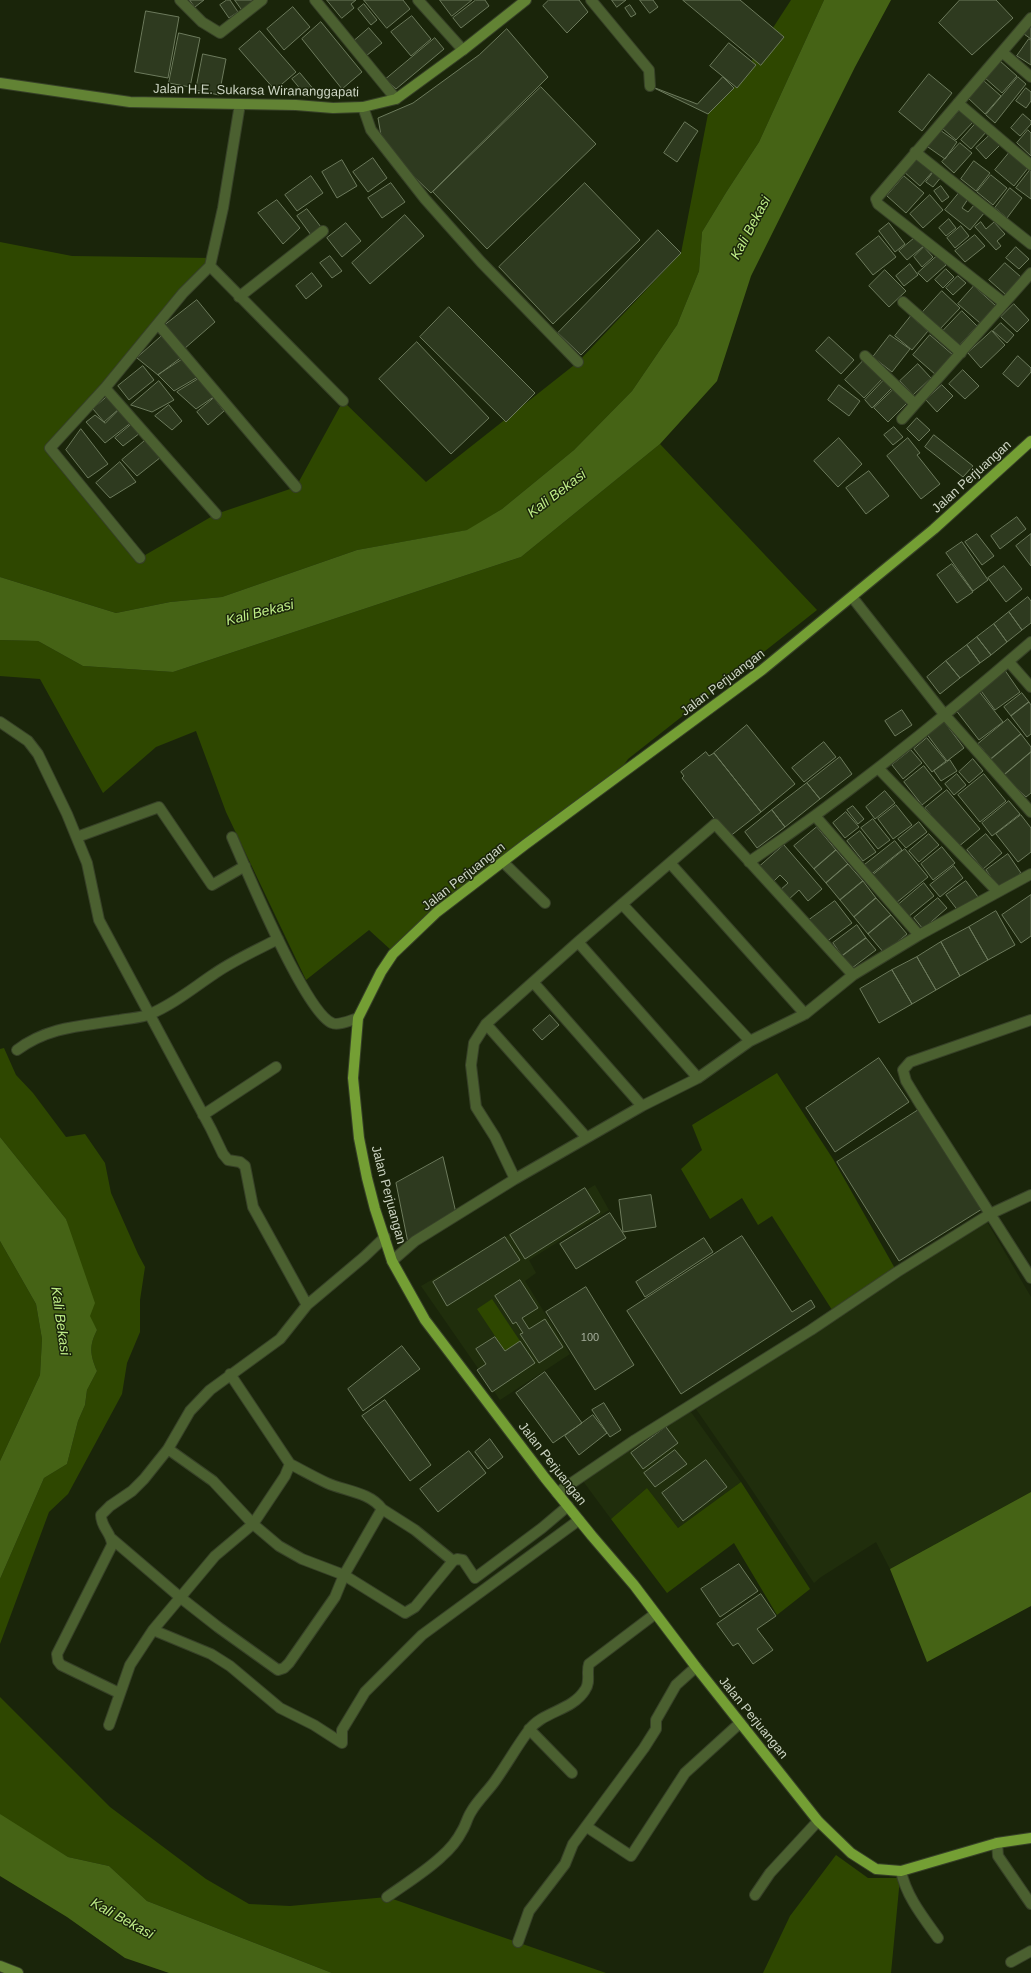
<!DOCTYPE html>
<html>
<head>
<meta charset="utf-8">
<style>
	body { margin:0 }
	canvas { display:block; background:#1a250a }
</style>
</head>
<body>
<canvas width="1031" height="1973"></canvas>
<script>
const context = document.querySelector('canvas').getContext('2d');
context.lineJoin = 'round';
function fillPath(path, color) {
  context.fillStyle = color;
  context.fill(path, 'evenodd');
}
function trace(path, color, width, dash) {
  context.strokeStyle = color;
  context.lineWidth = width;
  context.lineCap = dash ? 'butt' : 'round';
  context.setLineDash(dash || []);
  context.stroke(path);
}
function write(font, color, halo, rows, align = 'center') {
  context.font = font + ' Arial,sans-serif';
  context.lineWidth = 3;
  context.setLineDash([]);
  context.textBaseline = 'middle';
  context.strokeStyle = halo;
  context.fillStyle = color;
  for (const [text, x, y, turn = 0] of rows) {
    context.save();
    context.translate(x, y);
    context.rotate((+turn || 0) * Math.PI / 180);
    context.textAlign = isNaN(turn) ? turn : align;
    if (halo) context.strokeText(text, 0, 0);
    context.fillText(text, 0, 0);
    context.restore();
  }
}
fillPath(new Path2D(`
	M595 1185 609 1210 529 1260 536 1273 525 1281 570 1354 500 1400 421 1286Z
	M986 1220 1031 1297V1492L890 1569 876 1542 821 1577 814 1583 746 1481 696 1409 814 1334Z
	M688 1408 741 1482 678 1528 647 1488 611 1519 580 1477Z`), '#202e0c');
fillPath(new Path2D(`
	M791 0H824L759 142 727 191 702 232 699 271 677 325 632 391 574 450 502 509 468 530 357 550 222 597 170 602 116 613 0 577V242L72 256 212 258 50 448 140 558 216 514 296 487 343 401 426 482 578 362 681 253 708 114 734 88Z
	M660 444 817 610 628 759 613 781 391 950 369 930 306 980 226 812 196 731 156 747 103 793 40 679 0 676V640L38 641 83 666 173 672 521 557Z
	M4 1048 16 1075 33 1093 66 1137 85 1134 105 1163 111 1193 138 1254 145 1267 140 1300V1332L127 1363 122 1394 68 1494 49 1512 0 1644V1579L44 1478 67 1464 78 1421 85 1405 87 1390 97 1371C90 1354 89 1346 97 1330L89 1316 66 1219 0 1137V1049Z
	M777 1073 833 1159 897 1272 834 1313 772 1216 758 1225 742 1198 710 1219 681 1169 702 1150 692 1125Z
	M0 1241 36 1304 42 1339 40 1375 0 1461Z
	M492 1299 520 1341 505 1351 477 1309Z
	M741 1482 810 1589 777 1615 734 1543 667 1593 611 1519 647 1488 678 1528Z
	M0 1697 110 1807 206 1879 249 1904 290 1906 387 1897 606 1973H332L147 1901 109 1866 68 1857 2 1817 0 1814Z
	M836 1855 868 1878H900L891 1973H763L790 1916Z`), '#2e4700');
fillPath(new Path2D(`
	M824 0H891L855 67 751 276 717 381 660 444 521 557 173 672 83 666 38 641 0 640V577L116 613 170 602 222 597 357 550 467 530 502 509 574 450 632 391 677 325 699 271 702 232 727 191 759 142Z
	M0 1137 66 1219 95 1303 90 1316 97 1330C89 1346 90 1354 97 1371L87 1390 85 1405 78 1421 67 1464 44 1478 0 1579V1461L40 1375 42 1339 36 1304 0 1241Z
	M1031 1492V1606L927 1662 890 1569Z
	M0 1814 68 1857 109 1866 147 1901 332 1973H169L125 1958 67 1917 0 1876Z`), '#456315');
const building = new Path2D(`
	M190 0H204L195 7Z
	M227 0H230L238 12 229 18 220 5Z
	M235 0H253L254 3 243 11Z
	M327 0H356L351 4 354 8 342 18Z
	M364 0H403L410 9 387 28Z
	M440 0H472L452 16Z
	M476 0H485L489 6 461 28 453 18Z
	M549 0H579L588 12 567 33 543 6Z
	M612 0H626L617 7Z
	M640 0H653L658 7 650 13Z
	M683 0H740L784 37 761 65Z
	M960 0H996L1013 18 972 55 939 23Z
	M364 4 377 20 371 25 358 9Z
	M630 5 636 14 631 17 625 8Z
	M293 7 310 27 284 50 267 29Z
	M146 11 179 17 168 78 135 72Z
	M412 16 431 39 411 56 391 32Z
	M321 22 362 72 342 89 302 39Z
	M1031 23V39L1024 34Z
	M369 28 382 43 366 56 354 41Z
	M507 29 548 77 431 193 383 147 378 118 413 103 479 55Z
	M260 31 296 72 275 90 239 49Z
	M179 33 200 38 190 87 169 83Z
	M435 38 444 49 396 89 386 79Z
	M1029 39 1031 40V65L1017 56Z
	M729 43 756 65 737 88 710 66Z
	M203 54 226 59 219 95 196 90Z
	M1000 61 1017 76 1002 93 985 78Z
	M300 73 315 91 307 97 292 79Z
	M929 74 952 93 922 131 899 112Z
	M723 77 734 88 708 114 650 86 697 104Z
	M1018 77 1026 84 995 123 986 115Z
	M984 81 1001 96 985 114 968 98Z
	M541 87 596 144 487 249 433 192Z
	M1026 88 1031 92V101L1026 108 1016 101Z
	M962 108 975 120 956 140 943 129Z
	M1023 114 1031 121V124L1020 136 1011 128Z
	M685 122 698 131 677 162 664 153Z
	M977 122 987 131 971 149 961 140Z
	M940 130 957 142 945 159 928 147Z
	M1028 130 1031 133V156L1017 143Z
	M990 135 1000 145 986 159 976 148Z
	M960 143 972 153 954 173 942 162Z
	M1009 153 1028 168 1014 186 995 170Z
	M917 155 934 170 920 186 903 171Z
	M373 158 387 178 368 192 353 172Z
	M342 160 357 186 337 198 322 172Z
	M974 161 990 173 976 191 961 179Z
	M935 170 942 176 933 187 926 182Z
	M1030 170H1031V199L1016 188Z
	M991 175 1007 188 993 205 977 192Z
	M311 176 323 193 297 211 285 195Z
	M904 176 924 193 906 213 887 196Z
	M391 183 405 202 382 218 368 198Z
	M585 183 640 240 553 324 499 267Z
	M941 186 949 197 942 202 934 191Z
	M1010 188 1022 198 1007 218 995 208Z
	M959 193 968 199 962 208 968 212 975 204 985 212 970 230 945 210Z
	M930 195 943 210 923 228 910 214Z
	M277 200 300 228 283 244 258 213Z
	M307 209 321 227 311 235 297 216Z
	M405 215 424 236 370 284 352 263Z
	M949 219 956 228 946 236 939 228Z
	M981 222 986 229 994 222 1005 234 997 241 1001 246 996 250 975 227Z
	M346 223 361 241 342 257 327 238Z
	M889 223 905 244 895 252 879 231Z
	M961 226 969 236 955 248 947 238Z
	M658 230 681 253 581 355 558 333Z
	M975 235 985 246 965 262 955 251Z
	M879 236 896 257 873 275 856 254Z
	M917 236 925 245 907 260 899 251Z
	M924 247 933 257 922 267 914 257Z
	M1016 247 1029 259 1019 269 1006 258Z
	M330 256 342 271 332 278 320 263Z
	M937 256 946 265 927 282 918 273Z
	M1005 263 1021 277 1006 295 989 280Z
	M910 264 918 275 904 286 896 276Z
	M946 269 954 277 943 288 935 280Z
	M885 270 906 291 889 307 869 286Z
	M312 273 322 286 306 299 296 286Z
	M958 276 966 283 953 295 946 288Z
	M974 286 996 306 980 323 958 304Z
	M942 291 960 308 939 330 921 314Z
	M197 300 215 322 184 349 165 325Z
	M1014 304 1029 320 1017 332 1001 317Z
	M449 307 535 393 506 422 420 337Z
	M962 311 977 326 959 346 943 331Z
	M911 316 928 331 912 350 895 336Z
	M1001 323 1014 335 1007 343 993 331Z
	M992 331 1005 345 981 368 968 353Z
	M164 334 183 356 158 375 137 358Z
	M890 335 910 349 892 372 873 357Z
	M930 335 953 355 936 375 913 355Z
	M829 337 854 360 841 374 816 351Z
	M417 342 489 418 451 454 379 379Z
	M1018 356 1031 368V372L1018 387 1003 374Z
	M183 359 198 377 174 391 158 375Z
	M864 360 883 378 864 398 845 380Z
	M918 364 931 378 913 395 900 381Z
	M143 366 154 380 129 400 118 386Z
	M963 370 979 386 965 399 949 384Z
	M200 378 215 396 196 409 177 392Z
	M884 380 892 388 872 408 865 400Z
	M159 381 174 400 152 412 131 405Z
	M839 385 860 401 849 416 828 400Z
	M942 385 953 396 937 412 926 400Z
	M893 390 907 403 888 422 874 408Z
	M109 395 120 408 104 422 93 409Z
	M214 398 224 411 208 425 197 412Z
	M169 405 182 421 172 430 155 416Z
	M121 408 132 422 105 443 86 422 95 415 105 423Z
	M917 418 930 430 919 441 907 429Z
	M132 424 140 433 123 446 115 438Z
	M894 427 903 437 893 445 884 435Z
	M81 429 108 464 88 478 66 450Z
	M934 435 973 466 963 477 925 447Z
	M839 438 862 464 838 487 814 461Z
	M908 438 920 453 917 455 940 484 921 499 887 456Z
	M147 439 161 457 137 476 122 460Z
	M120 462 136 482 110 498 96 483Z
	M869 471 889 496 866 514 846 488Z
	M1017 517 1026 529 1000 549 991 536Z
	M977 534 994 556 982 565 965 542Z
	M1031 534V566L1016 546Z
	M962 542 988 580 973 591 946 553Z
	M952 564 973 592 957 603 937 575Z
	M1004 566 1022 589 1006 602 988 578Z
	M1028 597 1031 601V623L1022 630 1009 612Z
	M1009 612 1022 630 1007 642 994 624Z
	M994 624 1007 642 991 655 977 637Z
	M977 637 991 655 980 663 967 645Z
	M967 645 980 663 960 678 946 661Z
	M946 661 960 678 940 694 927 677Z
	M1004 669 1020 692 995 710 979 688Z
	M978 690 1003 722 979 740 955 709Z
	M1022 693 1029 702 1011 716 1004 707Z
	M1029 702 1031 705V734L1027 737 1011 716Z
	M902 710 912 725 895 736 885 721Z
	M1008 719 1021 734 991 759 978 744Z
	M943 720 964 748 947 761 926 733Z
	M747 725 795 784 761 812 714 753Z
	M1021 734 1031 747V752L1004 775 991 759Z
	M927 738 946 761 932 772 914 749Z
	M824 742 836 757 804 782 792 768Z
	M911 750 922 763 903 779 892 765Z
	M706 752 709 756 714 753 761 812 729 837 682 778 684 776 681 772Z
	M1031 752V793L1026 797 1004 775Z
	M840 757 852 774 820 799 807 783Z
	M973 759 983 771 969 783 959 772Z
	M950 760 957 771 941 781 934 771Z
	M924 766 942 789 922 805 904 782Z
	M957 774 966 785 954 795 945 784Z
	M984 774 1006 801 980 822 958 795Z
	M807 783 820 799 785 827 772 810Z
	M947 790 980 829 958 847 925 808Z
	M885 791 895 803 875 819 866 807Z
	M1009 801 1020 814 992 836 982 823Z
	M896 805 912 825 893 839 878 819Z
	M853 806 864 819 858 824 847 810Z
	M772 810 785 827 757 848 745 832Z
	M846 812 859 827 845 838 833 823Z
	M1021 815 1031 828V852L1018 862 996 834Z
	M873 819 890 840 878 849 861 828Z
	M919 822 927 832 906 848 898 839Z
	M817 827 836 850 814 869 794 846Z
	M860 831 876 852 863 861 847 841Z
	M929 834 939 845 919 862 909 851Z
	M986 834 1002 853 983 869 967 850Z
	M895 841 902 850 869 876 862 867Z
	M784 845 822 889 808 901 799 890 788 900 779 891 788 883 780 875 772 883 759 867Z
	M942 847 955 863 933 880 921 864Z
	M905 849 928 877 896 903 873 875Z
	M836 850 848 864 826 883 814 869Z
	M1008 854 1021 873 999 889 986 870Z
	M848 864 863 881 840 900 826 883Z
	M954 866 963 878 940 897 930 885Z
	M863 881 876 898 854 917 840 900Z
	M966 881 978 897 959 912 946 895Z
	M924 883 934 896 908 917 898 905Z
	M1031 895V936L1021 943 1002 915Z
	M876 898 891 915 868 934 854 917Z
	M938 898 947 908 923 929 914 918Z
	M835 901 852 923 826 942 809 920Z
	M996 911 1015 945 988 960 969 927Z
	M891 915 907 934 884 953 868 934Z
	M857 925 866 938 842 956 833 943Z
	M969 927 988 960 960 976 941 942Z
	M866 938 876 950 852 968 842 956Z
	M941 942 960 976 936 990 917 957Z
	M917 957 936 990 912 1004 892 970Z
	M892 970 912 1004 879 1023 860 989Z
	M550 1015 559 1025 542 1040 533 1030Z
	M879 1058 909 1102 835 1152 806 1108Z
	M920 1109 982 1209 899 1261 837 1162Z
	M443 1157 456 1213 408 1243 396 1183Z
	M585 1188 600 1212 525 1259 510 1235Z
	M651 1195 656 1227 623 1232 619 1200Z
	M610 1213 626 1238 576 1269 560 1244Z
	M742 1236 792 1312 811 1300 815 1307 681 1394 627 1311Z
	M505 1237 520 1260 447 1306 433 1282Z
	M704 1238 713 1252 645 1297 636 1282Z
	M520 1280 538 1308 522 1318 529 1329 545 1319 563 1347 539 1363 520 1334 523 1333 516 1322 513 1324 495 1296Z
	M586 1287 634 1365 595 1390 546 1312Z
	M495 1337 505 1351 520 1341 535 1363 492 1392 477 1370 486 1364 476 1349Z
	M402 1346 420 1369 363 1411 348 1389Z
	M545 1372 582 1423 553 1443 516 1393Z
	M385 1400 431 1465 410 1481 362 1416Z
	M604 1403 621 1430 610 1437 592 1410Z
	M593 1415 607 1433 579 1455 565 1436Z
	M666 1427 678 1443 643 1469 631 1453Z
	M490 1439 503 1457 488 1469 475 1452Z
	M675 1450 687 1464 655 1487 644 1473Z
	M469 1451 486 1473 438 1512 420 1489Z
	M706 1460 727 1487 683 1521 662 1493Z
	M739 1564 758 1591 720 1617 701 1589Z
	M761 1594 776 1616 757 1629 773 1650 753 1664 738 1643 733 1646 717 1624Z`);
fillPath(building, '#2e3a1f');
trace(building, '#6c7a5c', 1);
const street = new Path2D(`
	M180 0 202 22 220 33 262 0
	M315 0 396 99
	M418 0 463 50
	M591 0 649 70 650 86
	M1002 52 1031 77
	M958 103 1031 165
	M363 107 371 130 425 199 481 262 578 362
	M915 152 1031 244
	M210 266 343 401
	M239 297 323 231
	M903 302 961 353
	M1004 303 878 204 876 199 1031 18
	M158 324 296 487
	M865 356 915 404
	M105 388 216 514
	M902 419 1031 273
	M140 558 50 448 105 388 183 293 210 266 223 208 240 104
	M852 597 944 714 1031 812
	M1009 662 1031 687
	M0 722 28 741 38 754 67 814 87 863 99 920 211 1129 223 1154 228 1160 240 1162 245 1166 253 1207 307 1305
	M878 768 998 892
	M816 817 919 935
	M77 837 159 807 212 885 245 866
	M232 837C246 869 305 1012 332 1023 338 1026 351 1020 358 1018
	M749 862C848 795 941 720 1031 642
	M504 863 545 903
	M670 863 805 1014
	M622 904 750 1041
	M578 942 698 1078
	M533 982 642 1106
	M1031 1020 910 1062 903 1070 906 1081 920 1104 1031 1278
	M486 1024 586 1137
	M17 1050C49 1026 83 1026 120 1020 130 1018 141 1018 150 1014 174 1004 193 988 214 974 234 960 257 950 278 939
	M203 1115 276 1067
	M515 1179 495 1137 476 1107 471 1065 474 1043 486 1024 578 942 715 824 853 975
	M392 1261 415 1241 515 1179 642 1106 698 1078 750 1041 805 1014 853 975 919 935 1031 874
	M168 1449 213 1481 253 1524 279 1546 302 1559 344 1575 405 1613 415 1607 453 1561 457 1559 463 1560 475 1578 542 1528 568 1506
	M557 1493 635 1440 811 1330 897 1272 990 1214 1031 1195
	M382 1509 415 1530 453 1561
	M112 1539 181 1598 218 1627 278 1670 284 1668 289 1663 335 1597 344 1575 382 1509C370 1492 345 1491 327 1483 314 1477 302 1470 290 1464
	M153 1630 211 1654 230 1666 280 1708 314 1725 342 1743
	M119 1693 61 1665 58 1661 57 1654 112 1545C112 1533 101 1528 101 1515L110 1506 132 1491 144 1479 168 1449 190 1411 210 1390 280 1339 307 1305 364 1257 385 1237
	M109 1725 130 1665 153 1630 215 1556 253 1524 285 1476 290 1464 230 1374
	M529 1729 572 1773
	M342 1743V1730L365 1692 422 1635 579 1520
	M587 1827 631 1856 685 1773 740 1723
	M997 1843 998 1856 1031 1904
	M901 1871C906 1896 923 1917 938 1938
	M755 1895 770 1873 818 1821
	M387 1897C405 1884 425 1872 441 1857 449 1850 457 1841 462 1831 466 1825 467 1818 471 1812 477 1801 488 1791 495 1781 507 1764 517 1746 529 1730 543 1711 572 1711 585 1690 591 1682 586 1672 589 1664L655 1614
	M518 1942 529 1911 565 1864 573 1844 644 1748 656 1729V1720L676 1685 696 1667
	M1011 1962 1031 1951`);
const secondary = new Path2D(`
	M0 83 130 102 296 105 333 108 363 107 396 99 463 50 526 0
	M0 1966 18 1973`);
const primary = new Path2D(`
	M1031 441 934 529 762 670 526 844 437 912 393 954 381 972 358 1018 353 1078 359 1138 367 1178 375 1209 392 1261 425 1320 545 1478 592 1536 634 1585 696 1667 818 1821 851 1853 876 1869 901 1871 997 1843 1031 1838`);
trace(street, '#374128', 12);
trace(secondary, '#374128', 12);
trace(primary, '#374128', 12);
trace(street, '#4b6030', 10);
trace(secondary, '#628334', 10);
trace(primary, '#749f34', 10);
write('11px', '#a5ae9b', null, [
	["100",590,1338]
]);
write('13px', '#cdd5c4', '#1a250a', [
	["Jalan H.E. Sukarsa Wirananggapati",256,91,1],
	["Jalan Perjuangan",972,477,-42],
	["Jalan Perjuangan",723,683,-37],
	["Jalan Perjuangan",464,877,-38],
	["Jalan Perjuangan",388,1195,75],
	["Jalan Perjuangan",552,1464,52],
	["Jalan Perjuangan",753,1718,51]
]);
write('italic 14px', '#bfed87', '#1a250a', [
	["Kali Bekasi",751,228,-62],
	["Kali Bekasi",557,494,-37],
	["Kali Bekasi",260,613,-14],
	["Kali Bekasi",60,1321,82],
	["Kali Bekasi",122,1919,29]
]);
</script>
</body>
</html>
